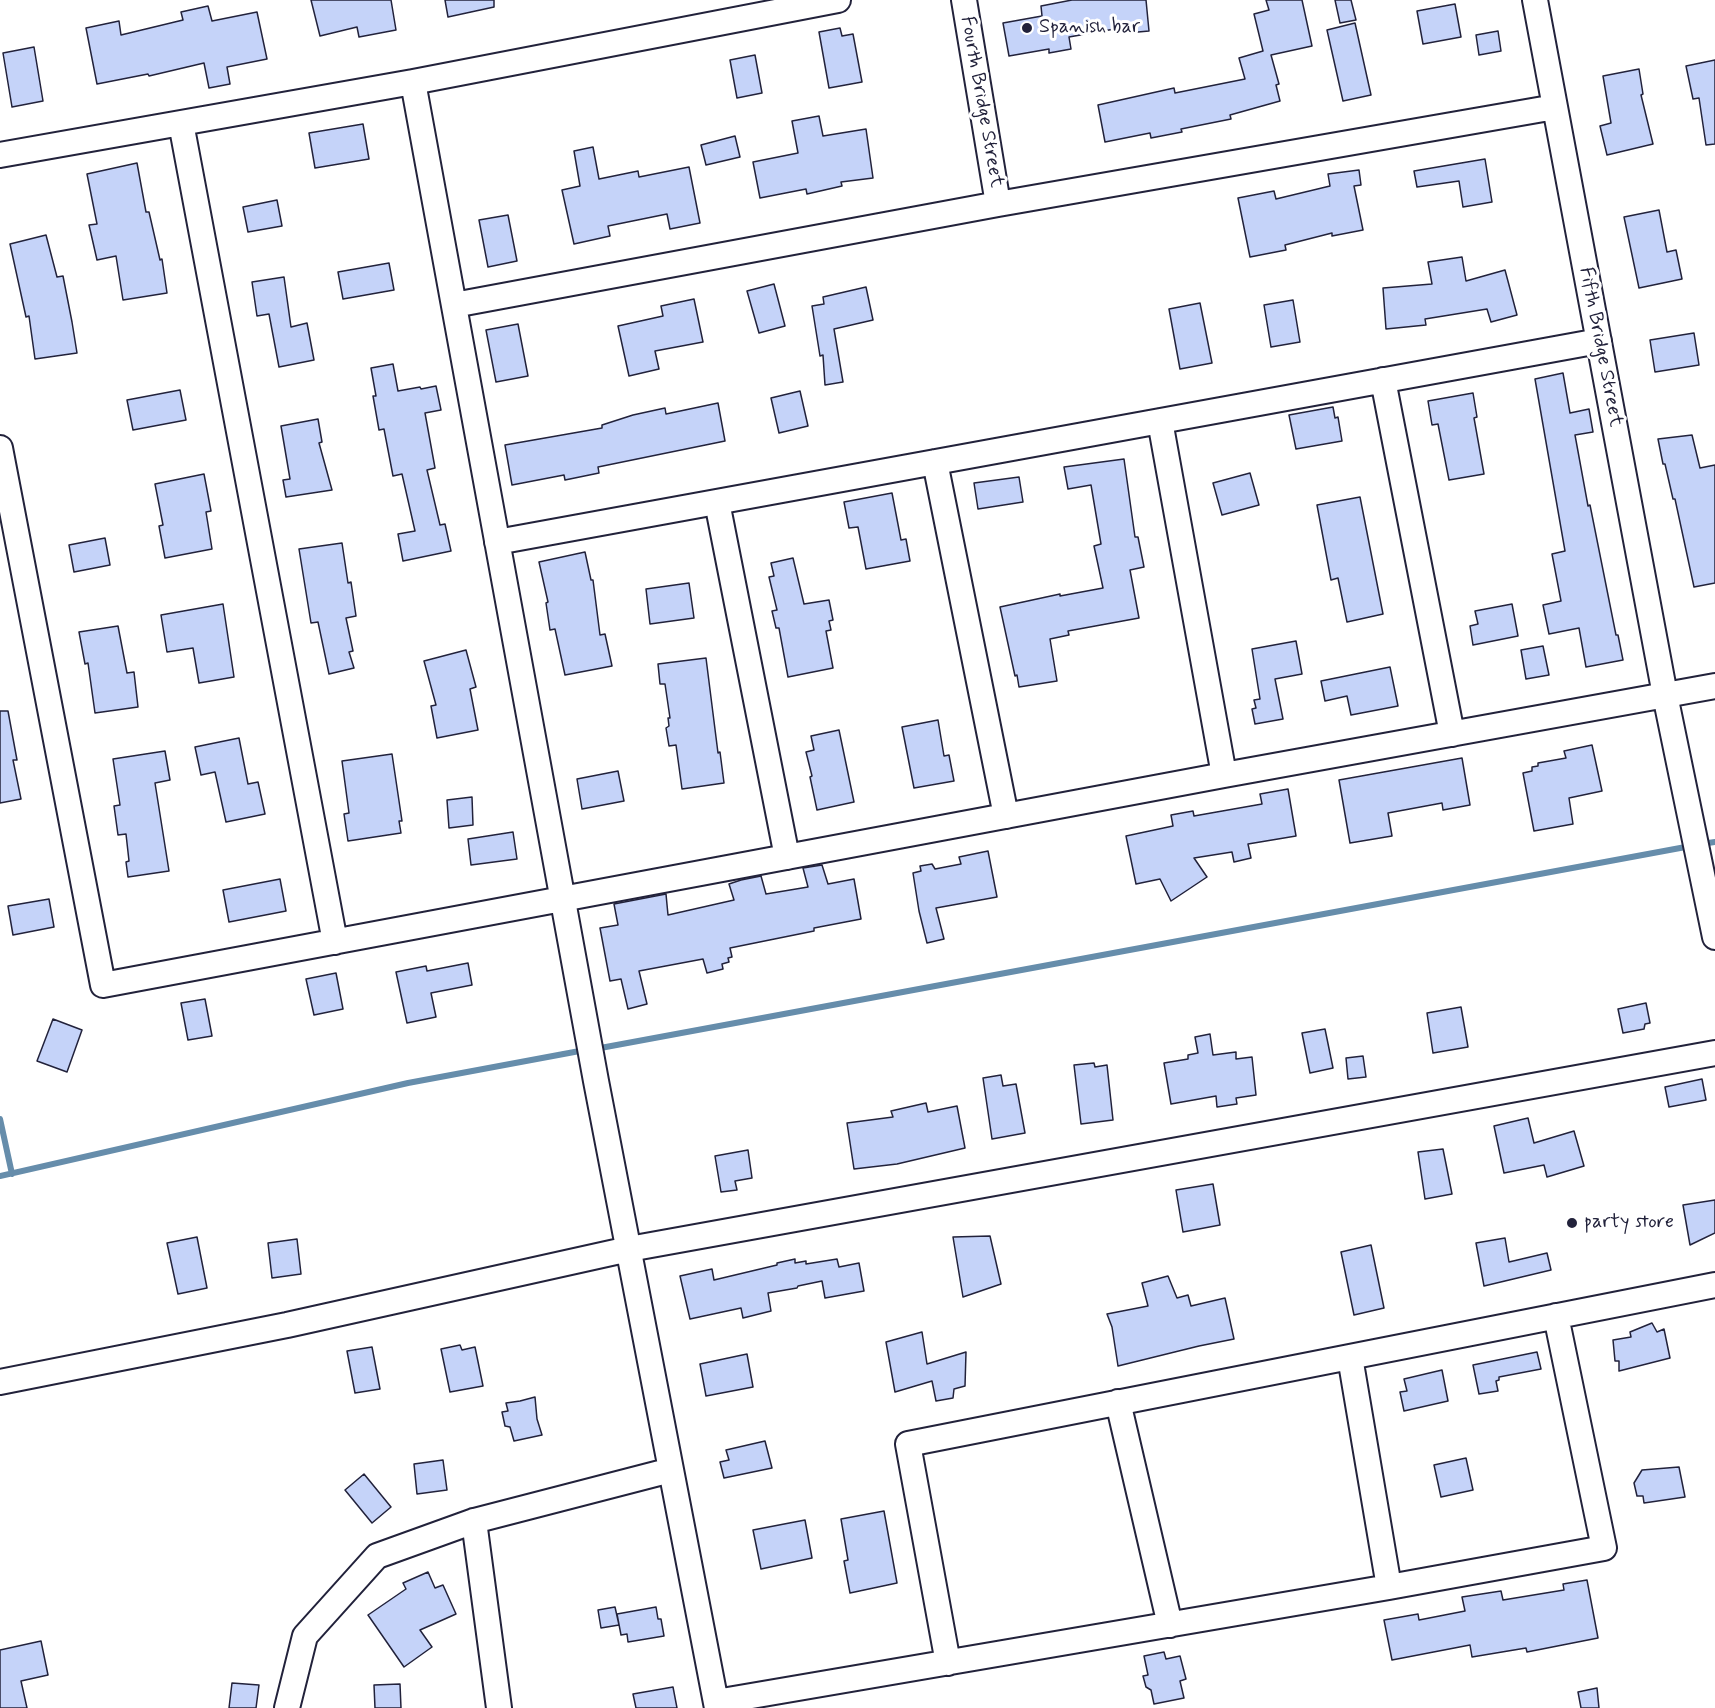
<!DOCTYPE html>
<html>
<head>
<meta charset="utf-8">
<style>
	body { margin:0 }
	canvas { display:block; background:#fff }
</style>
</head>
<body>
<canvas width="1715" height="1708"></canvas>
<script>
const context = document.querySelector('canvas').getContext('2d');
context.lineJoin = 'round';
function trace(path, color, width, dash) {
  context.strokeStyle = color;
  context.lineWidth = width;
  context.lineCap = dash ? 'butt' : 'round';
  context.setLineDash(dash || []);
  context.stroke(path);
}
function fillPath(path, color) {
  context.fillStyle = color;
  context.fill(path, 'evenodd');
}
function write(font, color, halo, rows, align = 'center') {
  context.font = font + ' Mynerve,sans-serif';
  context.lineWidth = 6;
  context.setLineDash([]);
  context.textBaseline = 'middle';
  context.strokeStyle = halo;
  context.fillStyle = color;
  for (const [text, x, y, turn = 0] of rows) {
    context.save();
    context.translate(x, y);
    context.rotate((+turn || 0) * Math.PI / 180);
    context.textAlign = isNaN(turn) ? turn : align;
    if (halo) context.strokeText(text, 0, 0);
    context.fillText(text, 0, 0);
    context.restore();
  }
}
trace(new Path2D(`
	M1701 844 1715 842
	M595 1049 1691 846
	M0 1119 12 1174
	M0 1176 408 1083 585 1050`), '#668dab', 6);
const building = new Path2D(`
	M311 0H391L396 30 359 37 357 27 320 36Z
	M445 0H494V7L448 17Z
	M1072 0H1146L1149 31 1127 33 1126 27 1069 37 1071 49 1049 53V49L1009 56 1003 23 1042 16 1041 6Z
	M1266 0H1302L1312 46 1271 55 1279 84 1276 85 1280 101 1230 115 1231 119 1181 129 1182 132 1151 138 1150 133 1105 142 1098 105 1174 88 1175 93 1245 79 1239 58 1263 51 1254 14 1269 10Z
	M1335 0H1351L1356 20 1340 23Z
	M1455 4 1461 37 1423 44 1417 11Z
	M208 6 212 21 257 12 267 59 227 67 230 84 209 88 204 63 149 76 148 74 97 84 86 28 119 21 121 35 183 20 181 12Z
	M1355 23 1371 95 1343 101 1327 30Z
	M840 28 842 36 853 34 862 82 829 88 819 32Z
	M1498 31 1501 51 1479 55 1476 35Z
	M34 47 43 101 12 107 3 53Z
	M755 55 762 93 737 98 730 60Z
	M1715 60V144L1706 145 1699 98 1693 99 1686 66Z
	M1639 69 1643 94 1641 95 1653 144 1607 155 1600 126 1611 123 1603 76Z
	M819 116 823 136 866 129 873 178 841 182 842 186 807 194 806 189 760 198 753 162 798 153 792 121Z
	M363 124 369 159 315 168 309 133Z
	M735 136 740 157 706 165 701 145Z
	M593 147 599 179 638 171 639 177 689 167 700 223 670 229 667 214 608 226 610 236 574 244 562 190 580 186 574 151Z
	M1485 159 1492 202 1463 207 1459 181 1417 187 1414 171Z
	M137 163 146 212H149L160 260 162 259 167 293 123 300 116 256 97 260 89 225 97 224 87 174Z
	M1359 170 1361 185 1354 186 1363 230 1332 236V233L1285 245 1286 250 1250 257 1238 198 1274 191 1276 199 1330 186 1328 174Z
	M277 200 282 226 248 232 243 207Z
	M1659 210 1667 252 1676 250 1682 279 1639 288 1624 217Z
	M508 215 517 261 488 267 479 220Z
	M46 235 57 277 63 276 72 322 77 353 35 359 29 316 26 317 10 244Z
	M1462 257 1466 281 1505 270 1517 315 1491 322 1487 309 1425 319 1426 325 1386 329 1383 288 1432 284 1428 262Z
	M389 263 394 290 343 299 338 272Z
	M284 277 291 327 307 323 314 360 279 367 269 314 257 316 252 282Z
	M774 284 785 326 759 333 747 291Z
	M866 287 873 320 834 329 843 382 825 385 823 355 820 356 812 306 824 304 823 297Z
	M694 299 703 342 655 351 659 369 629 376 618 326 663 316 661 306Z
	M1293 300 1300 342 1271 347 1264 305Z
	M1200 303 1212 363 1180 369 1169 309Z
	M518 324 528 376 496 382 486 330Z
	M1694 333 1699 365 1655 372 1650 340Z
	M393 364 398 391 420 387 421 389 436 386 441 410 425 413 435 468 427 470 440 525 445 524 451 551 403 561 398 534 415 531 402 474 393 476 384 429 379 430 373 396H376L371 368Z
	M1563 373 1570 413 1589 409 1593 432 1575 435 1588 506 1590 505 1616 635H1618L1623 660 1586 667 1579 628 1549 634 1543 605 1561 601 1552 554 1565 551 1535 379Z
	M180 390 186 420 133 430 127 400Z
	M800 391 808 426 779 433 771 398Z
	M1473 393 1477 417 1474 418 1484 474 1449 480 1438 424 1432 425 1428 401Z
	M718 403 725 441 598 467 599 473 565 480 564 475 512 485 505 445 602 428V425L633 415 665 408 666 414Z
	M1333 407 1335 418 1338 417 1342 441 1296 449 1289 415Z
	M318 419 322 442 319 443 332 490 286 497 283 480 290 479 281 426Z
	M1692 435 1700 468 1715 465V583L1694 587 1675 499H1673L1665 464H1663L1658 439Z
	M1124 459 1135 537H1138L1144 567 1130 570 1139 618 1068 631 1069 635 1050 639 1057 681 1019 687 1017 675 1015 676 1000 607 1060 594V596L1103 588 1094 546 1101 544 1091 485 1068 489 1064 467Z
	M1250 473 1259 505 1222 515 1213 483Z
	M204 474 211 511 206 512 212 549 165 558 159 526 163 525 155 484Z
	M1019 477 1023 502 978 509 974 483Z
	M892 493 901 540 906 539 910 561 866 569 858 527 849 528 844 502Z
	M1360 497 1383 614 1347 622 1338 578 1331 580 1317 505Z
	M105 538 110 565 74 572 69 545Z
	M342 543 348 583 351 582 356 616 346 618 353 651 349 652 354 668 329 674 318 622 311 623 299 549Z
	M585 552 591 580H593L600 635 605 634 612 666 565 675 555 629 550 630 546 603 548 602 539 562Z
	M793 558 804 604 829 600 833 620 829 621 831 630 826 631 833 668 788 677 779 628H776L772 611 777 610 769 577 774 576 771 563Z
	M689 583 694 618 650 624 646 589Z
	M223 604 234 677 199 683 193 648 167 652 161 615Z
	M1512 604 1518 636 1473 645 1470 626 1478 624 1475 611Z
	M118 626 127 673 134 672 138 707 95 713 88 663 85 664 79 632Z
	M1296 641 1302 674 1275 679 1283 719 1255 724 1252 709 1256 708 1254 700 1260 699 1252 649Z
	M1543 646 1549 675 1526 679 1521 650Z
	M466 650 476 687 470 689 478 730 437 738 431 706 436 705 424 661Z
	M706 658 718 753 720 752 724 783 682 789 676 745 669 746 666 728 669 726 668 718H670L665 684H660L658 664Z
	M1390 667 1398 706 1351 715 1347 696 1325 701 1321 681Z
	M0 711H8L17 760H13L21 799 0 803Z
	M938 720 944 756 949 755 954 781 914 788 902 727Z
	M839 730 854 802 817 810 810 777 812 776 806 752 814 750 811 736Z
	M239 738 248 784 258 782 265 814 226 822 215 772 201 775 195 747Z
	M1592 745 1602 791 1569 798 1573 824 1534 831 1523 773 1532 771V767L1538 766V763L1566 758 1564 751Z
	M165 751 170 780 155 783 169 871 128 877 126 862 129 861 126 834 118 835 114 806 120 805 113 759Z
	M392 754 402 821H399L401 833 348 841 344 814 349 813 342 761Z
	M1462 758 1470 805 1443 810 1442 803 1388 813 1392 836 1350 843 1339 780Z
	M618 771 624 801 582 809 577 779Z
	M1288 789 1296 836 1248 844 1251 858 1234 862 1232 852 1194 858 1207 877 1171 901 1160 879 1136 884 1126 836 1173 826 1171 815 1193 811 1194 816 1262 804 1260 794Z
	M472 797 473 825 449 828 447 800Z
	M513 832 517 859 471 865 468 839Z
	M988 851 997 897 936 908 944 939 927 943 919 911 913 873 921 871 920 866 932 864 935 869 961 864 959 857Z
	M822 865 828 884 854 879 861 919 814 928V931L730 948 732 957 728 958 729 962 722 964 723 969 707 973 703 959 639 971 647 1004 628 1009 621 979 610 981 600 928 618 925 614 904 666 894 668 915 734 900 729 884 741 880 761 876 766 894 808 887 803 868Z
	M280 879 286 911 229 922 223 890Z
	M49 899 54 927 13 935 8 906Z
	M468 963 472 985 431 993 436 1017 407 1023 396 972 426 966 427 971Z
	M336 973 343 1009 314 1015 306 979Z
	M205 999 212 1036 188 1040 181 1003Z
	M1646 1003 1650 1023 1645 1024 1644 1029 1623 1033 1618 1009Z
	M1461 1007 1468 1047 1433 1053 1427 1013Z
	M53 1019 82 1030 67 1072 37 1061Z
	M1325 1029 1333 1068 1310 1073 1302 1033Z
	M1210 1034 1213 1055 1236 1052V1059L1252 1057 1256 1095 1236 1098 1237 1104 1217 1107 1216 1096 1171 1104 1164 1063 1188 1059V1055L1198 1053 1195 1037Z
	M1363 1056 1366 1077 1348 1079 1346 1058Z
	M1094 1063 1095 1067 1107 1065 1113 1120 1081 1124 1074 1065Z
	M1001 1075 1003 1086 1016 1084 1025 1133 992 1139 983 1078Z
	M1702 1079 1706 1100 1669 1107 1665 1087Z
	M926 1103 928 1112 957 1106 965 1148 897 1164 854 1169 847 1123 893 1117 891 1111Z
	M1528 1118 1534 1143 1574 1131 1584 1166 1547 1177 1544 1165 1504 1173 1494 1126Z
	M1443 1149 1452 1194 1425 1199 1418 1152Z
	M748 1150 752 1178 735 1181 737 1190 721 1192 715 1156Z
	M1213 1184 1220 1225 1183 1232 1176 1190Z
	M1715 1200V1233L1690 1245 1683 1205Z
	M990 1236 1001 1284 963 1297 953 1237Z
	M197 1237 207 1288 178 1294 167 1243Z
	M1505 1238 1509 1262 1547 1253 1551 1270 1484 1286 1476 1243Z
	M297 1239 301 1274 272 1278 268 1243Z
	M1371 1245 1384 1308 1354 1315 1341 1252Z
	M795 1259V1263L806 1261V1264L837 1259 839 1267 859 1263 864 1291 825 1298 822 1281 798 1286 797 1288 768 1293 771 1311 743 1318 741 1308 690 1319 680 1276 712 1269 714 1280 777 1265V1263Z
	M1168 1276 1177 1298 1188 1295 1191 1306 1225 1298 1234 1339 1199 1346 1118 1366 1112 1327 1107 1314 1148 1306 1142 1283Z
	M1652 1323 1657 1332 1664 1329 1670 1358 1619 1371V1361H1615L1613 1340 1631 1337 1630 1332Z
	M922 1332 927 1364 966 1352 965 1386 954 1389 953 1398 936 1401 932 1381 895 1392 886 1342Z
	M460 1345 462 1350 475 1347 483 1386 450 1392 441 1349Z
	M372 1347 380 1389 355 1393 347 1351Z
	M1537 1352 1541 1369 1499 1377V1380L1496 1381 1498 1391 1479 1394 1473 1365Z
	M747 1354 753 1387 706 1396 700 1364Z
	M1442 1370 1448 1401 1404 1411 1400 1392 1407 1391 1404 1379Z
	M535 1397 537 1419 542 1435 514 1441 510 1427 505 1426 502 1412 508 1411 506 1403 520 1401Z
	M765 1441 772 1468 724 1478 720 1462 729 1460 726 1450Z
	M1466 1458 1473 1490 1441 1497 1434 1465Z
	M443 1460 447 1490 417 1494 414 1464Z
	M1679 1467 1685 1497 1644 1503 1643 1496H1637L1634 1483 1642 1470Z
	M364 1474 391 1507 372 1523 345 1490Z
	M884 1511 897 1583 850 1593 844 1561 848 1560 841 1519Z
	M805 1520 812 1558 761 1569 753 1530Z
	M428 1572 435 1588 443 1585 456 1614 420 1630 432 1647 404 1667 368 1615 406 1589 403 1583Z
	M1587 1580 1598 1638 1527 1652 1526 1648 1472 1657 1470 1645 1392 1660 1384 1620 1418 1614 1419 1620 1465 1611 1462 1597 1501 1591 1503 1600 1564 1590 1563 1584Z
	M615 1607 619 1625 601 1628 598 1610Z
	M656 1607 658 1619H661L664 1636 628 1642 627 1634 621 1635 617 1614Z
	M41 1641 48 1675 21 1681 27 1708H0V1650Z
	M1164 1652 1166 1659 1180 1656 1186 1679 1180 1681 1184 1698 1154 1704 1151 1690 1146 1687 1143 1676 1148 1675 1144 1656Z
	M232 1683 259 1685 256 1708H229Z
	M400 1684 401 1708H375L374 1685Z
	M673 1687 677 1708H636L633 1694Z
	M1597 1688 1599 1708H1581L1578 1692Z`);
fillPath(building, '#c5d3f9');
trace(building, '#22223b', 1.5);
const street = new Path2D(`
	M964 0 998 204
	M1535 0 1665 695 1715 937
	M413 82 596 1081 717 1708
	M181 123 335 942
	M0 155 413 82 838 0
	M454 305 998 204 1555 107
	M1383 380 1452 734
	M1160 421 1224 775
	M0 448 103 985 1224 775 1715 686
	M935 462 1006 816
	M717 502 787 857
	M497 542 1599 341
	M1350 1357 1389 1587
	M0 1382 287 1325 629 1249 1715 1053
	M1118 1402 1170 1625
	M474 1521 499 1708
	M948 1663 908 1444 1715 1285
	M716 1702 1389 1587 1604 1548 1556 1316
	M287 1708 305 1636 377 1556 474 1521 671 1470`);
trace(street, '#22223b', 28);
trace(street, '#fff', 24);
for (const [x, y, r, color] of [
	[1027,28,6,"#22223b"],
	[1572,1223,6,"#22223b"]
]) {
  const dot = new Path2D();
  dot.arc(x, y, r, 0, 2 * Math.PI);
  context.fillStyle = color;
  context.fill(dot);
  trace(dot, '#fff', 2);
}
write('20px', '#22223b', '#fff', [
	["Spanish bar",1039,28],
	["party store",1584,1223]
], 'left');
write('20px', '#22223b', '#fff', [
	["Fourth Bridge Street",981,102,80],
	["Fifth Bridge Street",1600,347,79]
]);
</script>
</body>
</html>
